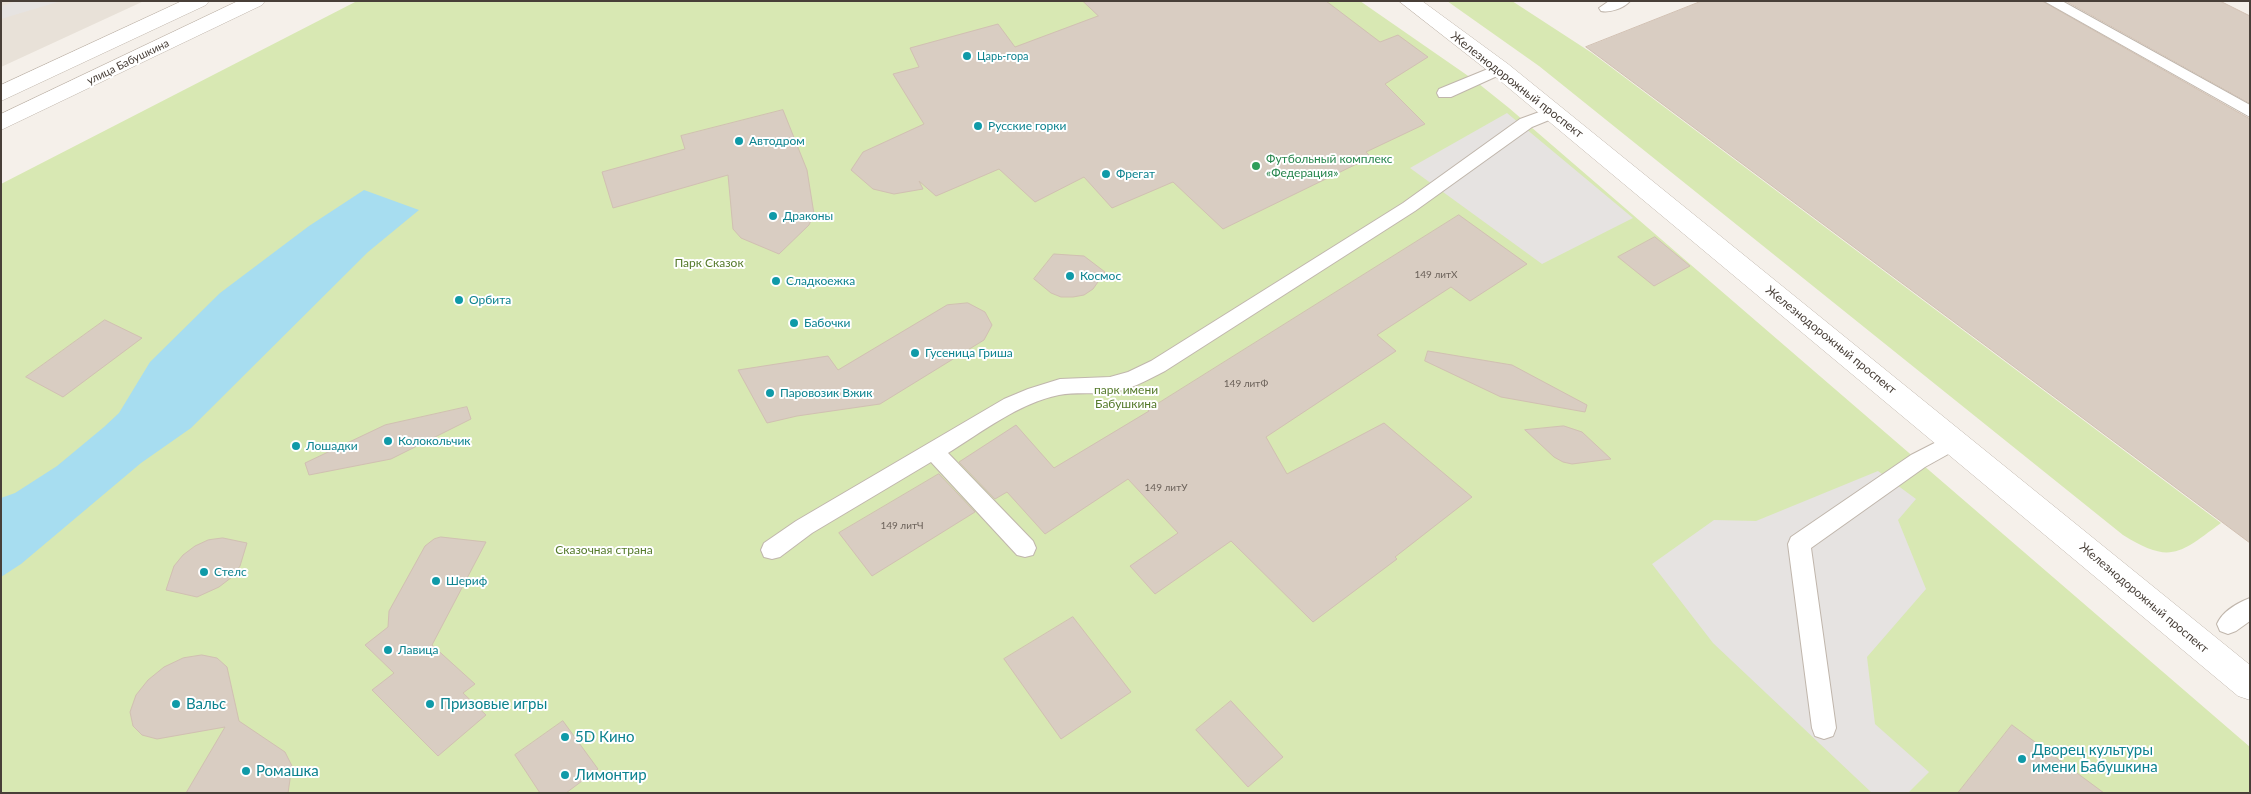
<!DOCTYPE html>
<html>
<head>
<meta charset="utf-8">
<style>
	body { margin:0 }
	#map { position:relative; width:2251px; height:794px; overflow:hidden; background:#f5f0ea; font-family:Lato,sans-serif }
	canvas { display:block }
	.frame { position:absolute; inset:0; border:2px solid #483f38; pointer-events:none }
</style>
</head>
<body>
<div id="map">
<canvas width="2251" height="794"></canvas>
<div class="frame"></div>
</div>
<script>
const context = document.querySelector('canvas').getContext('2d');
context.lineJoin = 'round';
function fillPath(path, color) {
  context.fillStyle = color;
  context.fill(path, 'evenodd');
}
function trace(path, color, width, dash) {
  context.strokeStyle = color;
  context.lineWidth = width;
  context.lineCap = dash ? 'butt' : 'round';
  context.setLineDash(dash || []);
  context.stroke(path);
}
function write(font, color, halo, rows, align = 'center') {
  context.font = font + ' Lato,sans-serif';
  context.lineWidth = 4;
  context.setLineDash([]);
  context.textBaseline = 'middle';
  context.strokeStyle = halo;
  context.fillStyle = color;
  for (const [text, x, y, turn = 0] of rows) {
    context.save();
    context.translate(x, y);
    context.rotate((+turn || 0) * Math.PI / 180);
    context.textAlign = isNaN(turn) ? turn : align;
    if (halo) context.strokeText(text, 0, 0);
    context.fillText(text, 0, 0);
    context.restore();
  }
}
fillPath(new Path2D(`
	M1 1H144L1 67Z`), '#e8e1d8');
fillPath(new Path2D(`
	M357 1H1360L1474 80 1509 108 2250 747V793H1V184Z
	M1447 1H1512L1592 53 2221 523C2180 553 2171 565 2123 535L1539 66Z`), '#d8e8b3');
fillPath(new Path2D(`
	M17 1H61L1 19V6Z
	M1507 113 1633 218 1542 264 1410 168Z
	M1878 471 1916 499 1898 520 1926 589 1867 657 1875 724 1929 772 1908 793H1872L1713 643 1652 564 1714 520 1756 521Z`), '#e6e3e1');
fillPath(new Path2D(`
	M364 190 419 210 368 252 191 428 141 463 21 564 1 577V498L15 493 57 466 104 427 119 413 150 362 220 293 309 226Z`), '#a7ddf0');
const building = new Path2D(`
	M1083 1H1326L1380 42 1398 35 1428 57 1385 84 1425 124 1366 152 1371 157 1223 229 1173 182 1112 208 1084 177 1035 202 999 169 936 196 919 181 923 189 894 194 873 189 851 170 863 152 924 124 893 74 919 67 910 48 998 24 1015 47 1098 16Z
	M1702 1H2042L2250 119V543L1586 47Z
	M2066 1H2220L2250 16V103Z
	M783 110 807 170 814 214 809 225 779 254 741 238 733 229 728 175 613 208 602 172 685 149 681 136Z
	M1459 215 1527 264 1470 301 1451 287 1377 335 1396 351 1266 437 1287 474 1384 423 1472 497 1395 557 1397 559 1313 622 1231 541 1155 594 1130 566 1178 533 1128 479 1045 534 1007 492 995 499 959 462 1016 425 1054 468 1149 411 1148 410Z
	M1655 237 1690 266 1654 286 1618 257Z
	M1054 254 1084 256 1105 272 1093 289 1084 295 1073 297H1061L1051 293 1034 279Z
	M968 303 985 312 992 325 984 340 880 404 797 416 767 423 738 370 828 356 838 370 947 305Z
	M105 320 142 338 63 397 26 377Z
	M1428 351 1512 365 1587 405 1585 412 1501 397 1425 361Z
	M467 407 471 419 391 459 309 475 305 463 385 425Z
	M1564 426 1582 432 1611 459 1572 464 1563 462 1554 457 1525 430Z
	M939 474 975 512 872 576 839 533Z
	M441 537 486 542 432 645 475 684 463 693 486 715 438 756 372 690 394 673 365 645 388 627 389 611 425 546 434 539Z
	M223 538 247 543 240 566 232 577 219 587 197 597 166 590 174 566 183 555 195 546 208 540Z
	M1073 617 1131 692 1061 739 1004 659Z
	M202 655 217 658 227 667 239 721 285 752 292 766 288 793H186L225 727 157 739 142 735 133 726 130 712 136 695 148 680 164 667 183 658Z
	M1231 701 1283 757 1248 787 1196 730Z
	M563 721 598 769 566 793H540L515 755Z
	M2012 725 2104 793H1958Z`);
fillPath(building, '#d9cdc2');
trace(building, '#d1c0b2', 1);
const service = new Path2D(`
	M1609 1H1630C1624 8 1610 13 1601 11L1599 8Z
	M2044 1H2062L2250 105V117Z
	M1500 64 1506 66 1508 69 1506 72 1451 97H1439L1437 93 1439 89Z
	M1553 107 1559 108 1561 112 1559 116 1532 127 1415 211 1165 371C1147 380 1128 391 1108 393 1092 394 1075 392 1059 395 1019 403 982 432 948 453L1033 541 1036 548 1033 555 1025 557 1017 555 931 462 812 533 780 557 772 559 764 557 761 550 764 543 796 521 1004 399 1028 389 1060 379 1110 377 1128 372 1151 361 1403 203 1520 119Z
	M1954 433 1961 435 1964 441 1961 447 1925 467 1811 548 1836 728 1833 736 1824 739 1815 736 1812 728 1788 544 1791 537 1911 455Z
	M2250 598V621L2236 631 2228 634 2220 631 2217 624C2222 612 2237 603 2250 598Z`);
const minor = new Path2D(`
	M1399 1H1422L1508 64 2250 665V700L2238 696 1492 74Z`);
const tertiary = new Path2D(`
	M182 1H209L206 5 1 101V85Z
	M238 1H265L262 5 1 130V114Z`);
trace(service, '#c0b6ac', 2);
trace(minor, '#c0b6ac', 1);
trace(tertiary, '#c0b6ac', 1);
fillPath(service, '#fff');
fillPath(minor, '#fff');
fillPath(tertiary, '#fff');
for (const [x, y, r, color] of [
	[967,56,5,"#0f9aa8"],
	[978,126,5,"#0f9aa8"],
	[739,141,5,"#0f9aa8"],
	[1256,166,5,"#2e9e5b"],
	[1106,174,5,"#0f9aa8"],
	[773,216,5,"#0f9aa8"],
	[1070,276,5,"#0f9aa8"],
	[776,281,5,"#0f9aa8"],
	[459,300,5,"#0f9aa8"],
	[794,323,5,"#0f9aa8"],
	[915,353,5,"#0f9aa8"],
	[770,393,5,"#0f9aa8"],
	[388,441,5,"#0f9aa8"],
	[296,446,5,"#0f9aa8"],
	[204,572,5,"#0f9aa8"],
	[436,581,5,"#0f9aa8"],
	[388,650,5,"#0f9aa8"],
	[176,704,5,"#0f9aa8"],
	[430,704,5,"#0f9aa8"],
	[565,737,5,"#0f9aa8"],
	[2022,759,5,"#0f9aa8"],
	[246,771,5,"#0f9aa8"],
	[565,775,5,"#0f9aa8"]
]) {
  const dot = new Path2D();
  dot.arc(x, y, r, 0, 2 * Math.PI);
  context.fillStyle = color;
  context.fill(dot);
  trace(dot, '#fff', 2);
}
write('10px', '#6c625a', null, [
	["149 литХ",1436,275],
	["149 литФ",1246,384],
	["149 литУ",1166,488],
	["149 литЧ",902,526]
]);
write('11px', '#0d838f', '#fff', [
	["Царь-гора",977,56]
], 'left');
write('11px', '#483f38', '#fff', [
	["улица Бабушкина",128,62,-26]
]);
write('12px', '#483f38', '#fff', [
	["Железнодорожный проспект",1517,85,38],
	["Железнодорожный проспект",1831,340,39],
	["Железнодорожный проспект",2144,598,40]
]);
write('12px', '#0d838f', '#fff', [
	["Русские горки",988,126],
	["Автодром",749,141],
	["Фрегат",1116,174],
	["Драконы",783,216],
	["Космос",1080,276],
	["Сладкоежка",786,281],
	["Орбита",469,300],
	["Бабочки",804,323],
	["Гусеница Гриша",925,353],
	["Паровозик Вжик",780,393],
	["Колокольчик",398,441],
	["Лошадки",306,446],
	["Стелс",214,572],
	["Шериф",446,581],
	["Лавица",398,650]
], 'left');
write('12px', '#27864d', '#fff', [
	["Футбольный комплекс",1266,159],
	["«Федерация»",1266,173]
], 'left');
write('12px', '#557a2b', '#fff', [
	["Парк Сказок",709,263],
	["парк имени",1126,390],
	["Бабушкина",1126,404],
	["Сказочная страна",604,550]
]);
write('15px', '#0d838f', '#fff', [
	["Вальс",186,704],
	["Призовые игры",440,704],
	["5D Кино",575,737],
	["Дворец культуры",2032,750],
	["имени Бабушкина",2032,767],
	["Ромашка",256,771],
	["Лимонтир",575,775]
], 'left');
</script>
</body>
</html>
